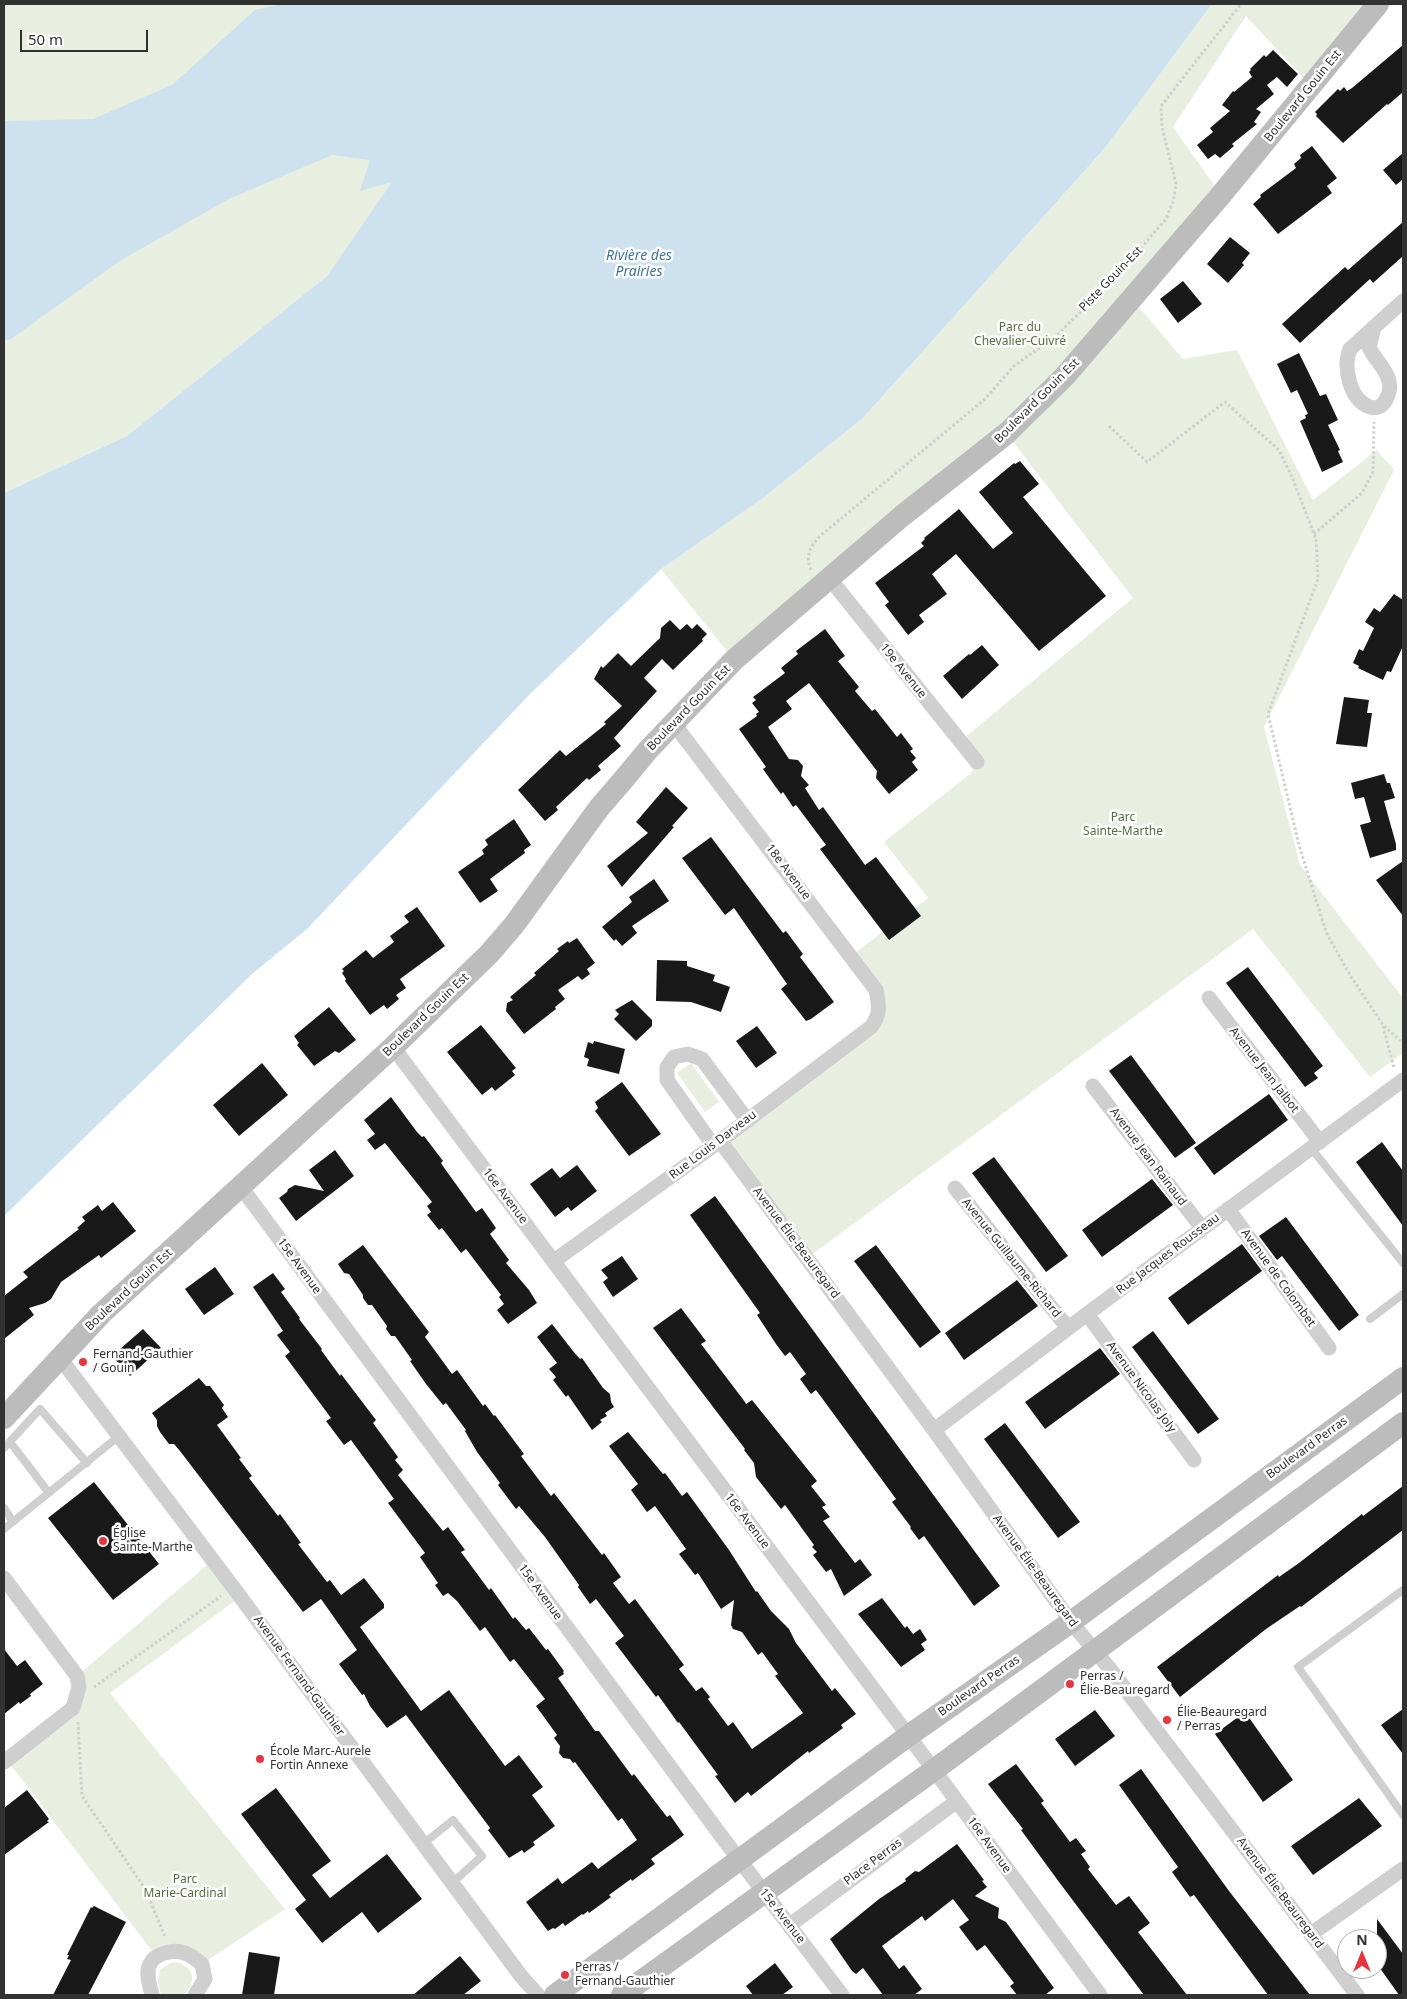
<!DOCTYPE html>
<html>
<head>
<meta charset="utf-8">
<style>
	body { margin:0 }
	#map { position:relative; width:1407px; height:1999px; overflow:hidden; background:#fff; font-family:"Noto Sans",sans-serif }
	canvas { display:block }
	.frame { position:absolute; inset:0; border:5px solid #323232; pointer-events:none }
	.north { position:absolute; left:1337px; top:1929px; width:50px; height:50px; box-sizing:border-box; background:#fff; border:1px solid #adadad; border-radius:50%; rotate:0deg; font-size:14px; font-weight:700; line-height:20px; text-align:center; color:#323232 }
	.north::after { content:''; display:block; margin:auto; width:18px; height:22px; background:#e73541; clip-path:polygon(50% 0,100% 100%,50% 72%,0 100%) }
	.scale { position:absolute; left:20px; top:30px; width:128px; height:22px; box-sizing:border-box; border:2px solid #323232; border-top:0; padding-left:6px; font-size:15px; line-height:18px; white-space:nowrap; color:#323232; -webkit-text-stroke:4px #fff; paint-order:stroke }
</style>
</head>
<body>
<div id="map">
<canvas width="1407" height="1999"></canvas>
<div class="frame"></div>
<div class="north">N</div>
<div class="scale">50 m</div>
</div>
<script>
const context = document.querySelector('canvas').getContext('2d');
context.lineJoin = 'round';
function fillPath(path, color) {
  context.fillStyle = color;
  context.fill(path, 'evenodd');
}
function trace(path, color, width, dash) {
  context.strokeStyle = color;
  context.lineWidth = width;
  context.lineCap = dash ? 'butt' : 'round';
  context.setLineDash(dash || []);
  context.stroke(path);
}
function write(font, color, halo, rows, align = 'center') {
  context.font = font + ' "Noto Sans",sans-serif';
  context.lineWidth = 5;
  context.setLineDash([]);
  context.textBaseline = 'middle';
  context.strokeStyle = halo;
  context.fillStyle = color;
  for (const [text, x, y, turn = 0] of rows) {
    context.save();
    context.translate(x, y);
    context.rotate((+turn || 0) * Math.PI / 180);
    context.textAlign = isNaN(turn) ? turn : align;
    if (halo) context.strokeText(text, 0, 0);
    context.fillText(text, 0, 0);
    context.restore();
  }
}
fillPath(new Path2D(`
	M4 4H491L393 181 327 276 127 436 4 493Z
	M1212 4H1378L1311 86 1246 16 1173 127 1221 195 1131 298 1183 359 1237 350 1313 500 1377 450 1394 470 1264 727 1300 865 1403 998V1053L1370 1077 1253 929 807 1258 720 1141 871 1027 880 1009 851 956 928 898 884 842 970 774 977 762 964 738 1133 598 1007 434 734 660 661 569 763 498 863 418 1104 149Z
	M691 1063 719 1102 705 1112 677 1073Z
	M213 1560 240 1597 110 1693 285 1909 202 1964 185 1953 156 1956 7 1760 67 1714 77 1676Z
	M177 1962C196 1969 196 1982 184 1995H161L158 1982 160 1970 170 1963Z`), '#e8eee0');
fillPath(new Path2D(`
	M282 4H1212L1104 149 863 418 763 498 661 569 528 696 307 929 252 974 4 1216V493L127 436 327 276 392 182 360 191 370 160 332 155 229 199 121 260 11 339 4 341V121L93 119 172 85 255 10Z`), '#cde1ee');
fillPath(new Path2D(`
	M1403 45V92L1388 105 1387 104 1343 143 1316 116 1317 114 1315 112 1338 89 1340 91 1344 87 1347 91 1352 88Z
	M1273 50 1298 74 1287 87 1277 77 1267 85 1274 94 1256 109 1261 112 1254 122 1257 124 1232 144 1234 146 1220 158 1215 154 1208 159 1197 145 1213 132 1210 128 1230 111 1222 105 1233 91 1234 92 1252 77 1249 72 1251 70 1250 69 1264 55 1266 57Z
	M1312 146 1337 178 1327 186 1332 193 1278 234 1253 204 1261 197 1260 195 1296 168 1294 164 1301 158 1300 155Z
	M1403 153V179L1396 185 1383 170Z
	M1403 222V256L1373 283 1370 279 1300 343 1282 324 1345 267 1348 270Z
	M1230 237 1250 253 1242 263 1244 265 1228 283 1207 264Z
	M1183 281 1202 304 1178 323 1160 299Z
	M1299 353 1320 396 1326 394 1338 420 1328 425 1340 450 1338 451 1343 462 1322 472 1300 421 1306 418 1305 415 1308 414 1297 390 1291 393 1277 364Z
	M1020 461 1039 484 1023 497 1106 596 1039 651 956 554 932 574 947 594 919 615 924 622 908 635 885 605 889 602 875 583 924 546 921 543 925 539 924 538 959 509 993 549 1013 533 979 492 1014 463 1015 464Z
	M1394 594 1403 600V646L1391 672 1387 671 1383 680 1358 668 1359 666 1353 663 1359 649 1363 651 1374 628 1365 622 1374 608 1380 612Z
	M670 620 680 630 687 624 692 629 697 624 707 634 702 639 703 641 673 670 662 659 644 678 657 691 614 738 621 746 598 766 601 770 589 780 587 778 556 807 558 810 545 821 518 790 560 750 566 756 606 724 604 722 622 706 594 679 601 666 603 668 618 653 631 666 660 638 661 628Z
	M825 629 845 656 838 661 859 687 855 691 872 711 875 709 897 737 901 733 913 749 910 751 916 758 912 762 918 770 889 794 876 778 877 771 809 683 786 701 792 709 768 727 789 759 798 760 803 766 801 776 809 785 805 788 819 810 823 807 865 865 876 857 921 916 889 940 820 849 826 845 796 805 793 807 783 792 781 794 775 786 763 769 766 767 739 729 757 716 756 714 759 712 752 703 756 700 753 697 785 673 781 668 798 654 796 651Z
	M982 645 999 665 962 699 943 676 969 654 970 655Z
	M1344 697 1369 700 1367 713H1372L1367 747 1336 744Z
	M1384 774 1387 783H1390L1395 798 1384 801 1396 844V850L1370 858 1360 825 1371 822 1364 797 1355 799 1351 783Z
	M666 787 688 808 672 826 674 827 622 887 607 866 648 833 636 822Z
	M514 819 531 845 524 850 525 853 490 879 498 891 480 903 458 872 484 854 482 850 488 845 485 840Z
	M711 837 783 933 786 931 803 954 800 957 834 1002 811 1019 806 1021 781 989 787 984 734 908 725 915 682 858Z
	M1403 861V916L1376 880Z
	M654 879 669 901 632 926 637 933 622 946 616 939 614 941 602 927 632 902 629 897Z
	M417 907 445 946 400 979 406 988 396 995 399 999 387 1009 384 1005 370 1015 345 981 346 979 342 973 344 971 342 969 366 950 373 958 394 942 390 936 409 922 404 916Z
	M577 938 595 963 587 969 590 974 582 980 578 976 558 990 565 999 555 1007 556 1009 524 1034 506 1011 507 1003 513 1000 510 997 536 975 534 973 559 951 557 949 568 941 569 943Z
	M657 960 687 961V966L715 975 713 981 730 987 721 1012 691 1002 656 1001Z
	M1248 967 1323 1066 1314 1073 1318 1078 1305 1087 1226 983Z
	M632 1000 652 1020V1026L636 1041 614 1019 619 1014 615 1010Z
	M329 1007 356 1040 339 1053 335 1051 314 1066 297 1045 299 1043 294 1036Z
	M481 1025 516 1068 512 1071 515 1075 495 1091 492 1087 482 1095 447 1052Z
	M757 1026 777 1053 756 1068 736 1041Z
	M594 1041 625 1049 619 1074 587 1066 589 1059 584 1057 588 1042 593 1044Z
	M1131 1055 1196 1143 1175 1158 1109 1071Z
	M262 1063 288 1095 239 1136 213 1105Z
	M622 1082 661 1134 629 1156 595 1111 598 1108 595 1102Z
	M1269 1094 1288 1120 1214 1175 1194 1148Z
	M391 1097 417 1132 422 1137 424 1136 443 1161 441 1163 445 1169 476 1212 482 1208 496 1228 490 1234 509 1260 506 1263 529 1290 537 1303 508 1324 497 1310 504 1304 499 1297 501 1295 466 1249 461 1253 442 1228 439 1230 427 1215 431 1212 427 1206 432 1202 385 1143 375 1150 367 1140 375 1134 364 1120Z
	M1382 1142 1403 1171V1226L1356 1162Z
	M335 1150 354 1176 296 1221 279 1198 287 1192 288 1189 295 1185 324 1191 309 1170Z
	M994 1157 1068 1256 1046 1272 972 1173Z
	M577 1165 597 1191 571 1211 568 1207 555 1217 530 1184 552 1168 560 1178Z
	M1152 1179 1173 1205 1102 1257 1082 1230Z
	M715 1196 1000 1586 974 1606 924 1536 919 1540 910 1528 911 1527 892 1502 896 1499 816 1390 811 1394 800 1379 806 1374 790 1352 785 1356 776 1344 757 1315 760 1313 690 1215Z
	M113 1202 136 1231 101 1258 99 1255 61 1282 51 1299 45 1303 29 1308 34 1315 4 1339V1296L28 1277 23 1272 79 1229 77 1228 85 1221 82 1217 98 1205 102 1211Z
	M1286 1217 1359 1315 1339 1331 1282 1256 1277 1260 1259 1236Z
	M1242 1244 1262 1271 1188 1325 1168 1298Z
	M363 1245 429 1332 425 1337 452 1374 457 1370 483 1406 485 1404 494 1416 495 1415 524 1454 521 1456 551 1496 554 1493 602 1555 604 1553 621 1577 613 1583 629 1604 635 1599 684 1665 679 1669 696 1691 702 1687 710 1697 708 1699 728 1726 733 1722 752 1749 803 1713 775 1676 778 1674 762 1652 758 1655 742 1632 733 1629 731 1625 734 1600 721 1609 698 1573 695 1575 679 1554 686 1549 655 1506 647 1512 631 1490 638 1484 609 1446 628 1432 663 1474 665 1473 682 1496 687 1492 729 1550 756 1592 757 1591 771 1611 789 1629 796 1643 832 1691 835 1688 856 1714 841 1725 843 1728 809 1753 808 1751 751 1796 748 1792 735 1803 715 1776 718 1775 679 1722 678 1723 658 1695 656 1697 615 1643 624 1636 596 1599 590 1604 578 1587 579 1585 545 1537 519 1506 516 1509 498 1485 500 1483 477 1452 465 1431 466 1430 446 1403 443 1405 426 1384 410 1361 412 1360 395 1336H391L386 1329 387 1326 372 1305H368L363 1298V1295L349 1274 344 1273 338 1264Z
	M876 1245 941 1332 920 1348 854 1261Z
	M622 1256 638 1279 613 1297 603 1282 608 1278 601 1270Z
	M215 1267 234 1294 204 1315 185 1289Z
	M273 1273 285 1289 281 1292 300 1318 299 1319 322 1349 321 1350 340 1376 341 1374 376 1420 373 1423 398 1457 395 1460 403 1470 398 1475 443 1531 448 1527 465 1550 461 1552 489 1590 491 1588 513 1619 515 1617 526 1630 529 1628 546 1650 548 1649 564 1671 563 1672 564 1674 558 1678 595 1731H599L632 1776 634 1774 667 1817 670 1815 684 1835 651 1859 655 1864 632 1881 631 1879 609 1895 611 1897 589 1913 588 1911 583 1915 582 1914 565 1926 563 1923 555 1929 553 1928 548 1931 526 1902 558 1878 562 1884 592 1862 598 1869 637 1840 622 1818 618 1821 575 1762 573 1763 570 1759 563 1758 559 1753 560 1746 554 1738 557 1735 536 1706 545 1699 514 1659 510 1662 485 1627 480 1631 457 1601 448 1593 443 1596 435 1585 438 1583 420 1557 425 1553 388 1503 394 1499 351 1440 344 1445 326 1421 331 1418 285 1356 290 1352 277 1335 283 1331 253 1287Z
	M1017 1280 1038 1306 964 1360 945 1333Z
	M681 1308 706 1341 701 1344 745 1402 746 1404 752 1400 817 1481 811 1486 826 1505 822 1507 830 1517 823 1521 855 1563 860 1559 872 1575 844 1596 831 1569 826 1572 813 1555 817 1552 812 1547 814 1545 785 1505 781 1509 756 1477 754 1463 744 1450 745 1449 653 1328Z
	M552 1324 573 1351 580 1359 582 1358 603 1388 610 1394 611 1402 614 1407 605 1413 607 1416 600 1420 602 1422 592 1430 568 1395 566 1397 553 1380 556 1377 549 1369 557 1363 537 1337Z
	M143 1329 161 1348 130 1376 112 1356Z
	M1153 1331 1219 1419 1198 1434 1132 1347Z
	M1100 1348 1120 1374 1045 1429 1025 1402Z
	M199 1378 206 1386H210L224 1405 222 1408 228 1417 217 1425 241 1458 239 1459 252 1476 249 1478 278 1516 280 1514 301 1543 298 1544 327 1582 330 1580 341 1595 364 1578 384 1604V1608L360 1627 421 1711 449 1690 505 1766 519 1755 543 1787 532 1795 555 1826 533 1842 535 1845 524 1853 522 1850 509 1858 488 1830 490 1828 406 1715 387 1728 370 1706 364 1694 362 1695 339 1664 357 1650 321 1599 303 1612 180 1451 174 1444H169L160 1432 157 1426V1420L152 1413Z
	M1005 1423 1080 1522 1058 1538 984 1439Z
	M94 1482 159 1564 113 1600 48 1518Z
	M1403 1486V1530L1301 1607 1300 1606 1266 1629 1180 1697 1157 1667 1278 1575 1279 1577 1299 1563 1362 1514 1363 1516Z
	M882 1598 905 1628 907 1626 913 1634 920 1629 927 1640 921 1644 925 1650 901 1667 858 1614Z
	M4 1649 17 1666 25 1660 43 1684 30 1694 31 1696 20 1704 19 1702 4 1714Z
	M1403 1709V1754L1381 1725Z
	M1095 1710 1115 1736 1075 1766 1055 1739Z
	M1245 1712 1293 1780 1263 1802 1215 1734Z
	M1016 1764 1044 1801 1041 1803 1070 1842 1076 1838 1086 1851 1081 1854 1090 1867 1088 1869 1116 1905 1129 1896 1150 1923 1138 1932 1187 1995H1144L1059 1882 1021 1830 1023 1829 988 1784Z
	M1141 1769 1229 1891 1310 1995H1268L1194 1895 1190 1897 1172 1872 1178 1867 1119 1785Z
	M276 1788 331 1861 312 1875 330 1898 387 1854 422 1899 378 1933 362 1912 322 1943 295 1909 306 1900 241 1814Z
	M27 1790 49 1819 47 1821 49 1822 4 1855V1808Z
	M1359 1798 1382 1826 1313 1875 1291 1846Z
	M957 1844 984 1880 982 1881 987 1887 975 1896 999 1908 998 1918 1006 1922 1054 1988 1045 1995H1017L1010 1986 1014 1983 985 1945 977 1951 959 1927 969 1920 953 1899 925 1921 922 1916 882 1946 899 1969 904 1965 922 1989 914 1995H883L863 1968 856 1974 852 1971 830 1939 879 1899 906 1881 905 1879 915 1871 919 1872Z
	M94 1906 126 1922 88 1995H53L71 1960 67 1959 69 1955H67L91 1907 92 1908Z
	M1377 1919 1403 1954V1995H1399L1377 1964Z
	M249 1952 280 1957 274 1995H242Z
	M460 1956 481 1981 463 1995H413Z
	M775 1963 793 1987 782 1995H753L746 1986Z`), '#191919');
trace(new Path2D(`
	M1109 426 1147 462 1225 402 1279 450 1292 477 1316 539 1318 579 1268 714 1299 845 1326 932 1350 975 1383 1025 1403 1043
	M1314 534 1362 493 1373 472 1374 422
	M811 570C805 555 810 547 820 536L985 399 1014 366 1055 337 1112 281 1166 219 1173 202 1176 184 1162 127 1161 106 1241 4
	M1383 1026 1394 1068
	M94 1687 221 1596
	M78 1722 82 1796 146 1890 165 1937`), '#cfcfcf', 3, [2.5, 2.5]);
trace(new Path2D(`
	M1311 1148 1403 1263
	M1370 1319 1403 1294
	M10 1442 49 1493
	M4 1448 40 1409 87 1463
	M4 1508 13 1522
	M4 1529 119 1436
	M1403 1590 1298 1667 1403 1815
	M423 1844 453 1820 482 1856 452 1883`), '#cfcfcf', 8);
trace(new Path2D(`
	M1374 328 1369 347C1374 359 1386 368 1389 381 1392 392 1384 412 1370 407 1349 400 1343 366 1350 349L1403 301
	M830 579 977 762
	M1209 998 1320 1142
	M393 1047 934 1770 1100 1995
	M1093 1086 1202 1228
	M720 1141 934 1430 1071 1622 1110 1669 1357 1995
	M713 1145 667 1080V1067L674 1057 688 1054 702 1059 747 1120
	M241 1187 722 1837 842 1995
	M955 1188 1068 1328
	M1228 1209 1329 1348
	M554 1261 720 1141 871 1027C881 1014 879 1005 876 990L674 724
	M1087 1314 1194 1460
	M60 1358 233 1587 521 1976 538 1995
	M934 1430 1087 1314 1403 1080
	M4 1578 77 1676 79 1687 73 1708 4 1762
	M790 1925 957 1801
	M1311 1934 1403 1869
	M152 1995C150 1986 145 1973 150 1964 155 1953 174 1949 185 1953 190 1955 197 1960 202 1964L205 1979 195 1995`), '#cfcfcf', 15);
trace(new Path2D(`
	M4 1418 101 1314 393 1047 489 954 514 925 599 808 624 779 648 750 734 660 902 516 1007 433 1064 377 1221 195 1378 4
	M555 1995 908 1736 1071 1622 1403 1378
	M622 1995 934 1770 1403 1423`), '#bcbcbc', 22);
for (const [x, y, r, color] of [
	[83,1362,5,"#e73541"],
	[103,1541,5,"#e73541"],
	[1070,1684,5,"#e73541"],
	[1167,1720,5,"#e73541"],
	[260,1759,5,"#e73541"],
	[565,1975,5,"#e73541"]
]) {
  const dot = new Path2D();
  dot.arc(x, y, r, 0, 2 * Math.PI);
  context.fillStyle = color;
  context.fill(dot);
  trace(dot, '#fff', 2);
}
write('12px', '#323232', '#fff', [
	["Boulevard Gouin Est",1303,96,-51],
	["Piste Gouin-Est",1111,279,-46],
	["Boulevard Gouin Est",1037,401,-45],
	["19e Avenue",903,671,51],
	["Boulevard Gouin Est",689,708,-46],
	["18e Avenue",788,872,53],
	["Boulevard Gouin Est",426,1015,-44],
	["Avenue Jean Jalbot",1264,1070,52],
	["Rue Louis Darveau",713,1145,-37],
	["Avenue Jean Rainaud",1148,1157,53],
	["16e Avenue",505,1196,53],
	["Avenue Élie-Beauregard",796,1243,53],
	["Rue Jacques Rousseau",1168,1254,-37],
	["Avenue Guillaume-Richard",1011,1258,51],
	["15e Avenue",299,1266,54],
	["Avenue de Colombet",1278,1278,54],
	["Boulevard Gouin Est",129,1290,-43],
	["Avenue Nicolas Joly",1141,1387,54],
	["Boulevard Perras",1307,1448,-36],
	["16e Avenue",747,1521,53],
	["Avenue Élie-Beauregard",1035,1571,54],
	["15e Avenue",540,1592,54],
	["Avenue Fernand-Gauthier",299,1676,54],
	["Boulevard Perras",979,1686,-35],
	["16e Avenue",989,1845,54],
	["Place Perras",873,1862,-37],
	["Avenue Élie-Beauregard",1280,1893,53],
	["15e Avenue",782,1916,52]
]);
write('12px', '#546f3e', '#fff', [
	["Parc du",1020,328],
	["Chevalier-Cuivré",1020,342],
	["Parc",1123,818],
	["Sainte-Marthe",1123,832],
	["Parc",185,1880],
	["Marie-Cardinal",185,1894]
]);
write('12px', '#323232', '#fff', [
	["Fernand-Gauthier",93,1355],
	["/ Gouin",93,1369],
	["Église",113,1534],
	["Sainte-Marthe",113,1548],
	["Perras /",1080,1677],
	["Élie-Beauregard",1080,1691],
	["Élie-Beauregard",1177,1713],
	["/ Perras",1177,1727],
	["École Marc-Aurele",270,1752],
	["Fortin Annexe",270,1766],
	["Perras /",575,1968],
	["Fernand-Gauthier",575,1982]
], 'left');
write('italic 14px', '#3e7396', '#fff', [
	["Rivière des",639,256],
	["Prairies",639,272]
]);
</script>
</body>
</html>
